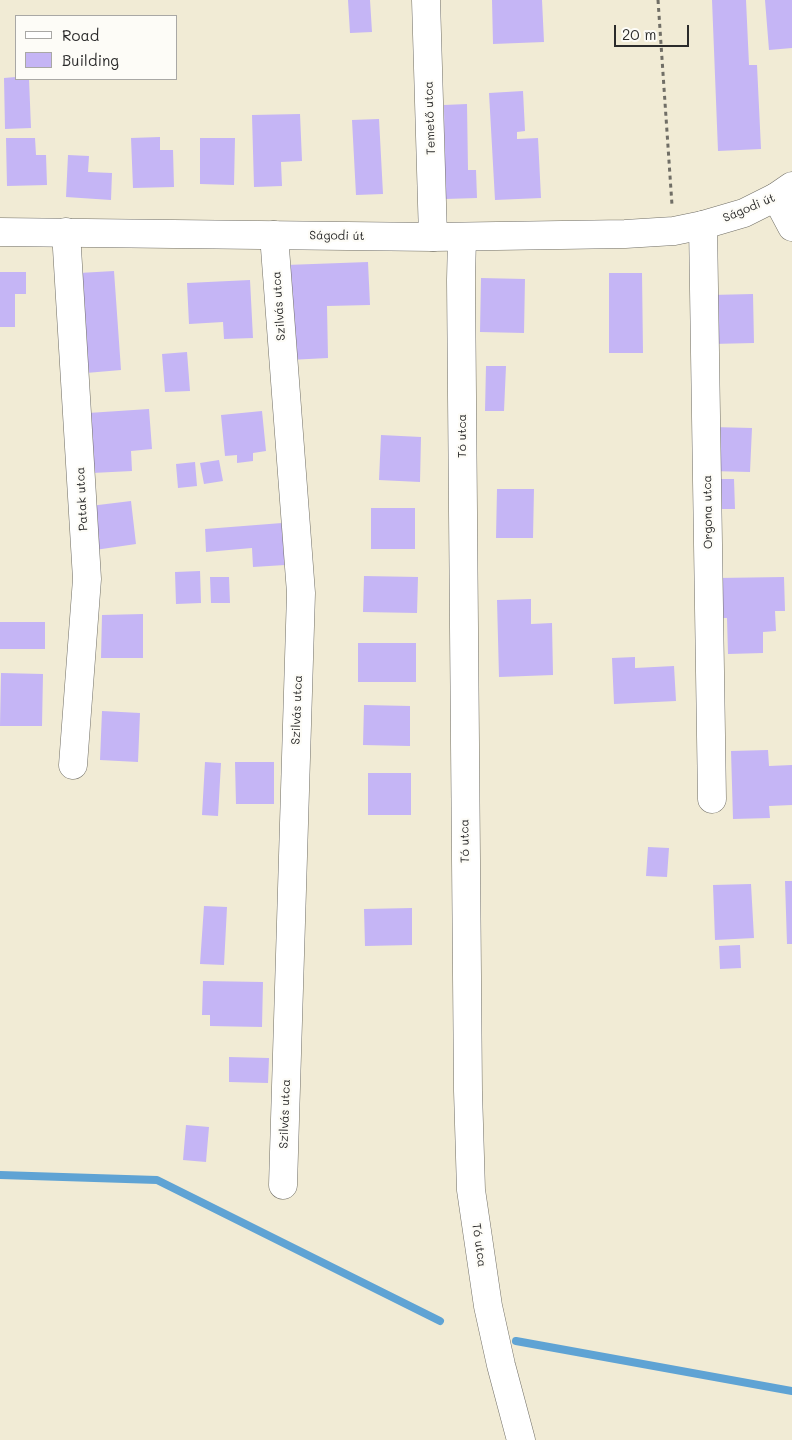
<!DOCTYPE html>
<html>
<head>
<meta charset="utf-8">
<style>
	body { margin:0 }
	#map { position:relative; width:792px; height:1440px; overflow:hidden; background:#f1ebd5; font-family:Mali,sans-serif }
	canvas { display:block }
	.legend { position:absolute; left:15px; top:15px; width:162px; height:65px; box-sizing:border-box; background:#fdfcf7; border:1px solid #a9a8a5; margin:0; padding:6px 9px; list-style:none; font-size:15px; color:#2b2b2b }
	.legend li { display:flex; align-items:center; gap:10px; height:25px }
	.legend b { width:25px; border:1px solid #a9a8a5 }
	.scale { position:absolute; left:614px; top:25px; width:75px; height:22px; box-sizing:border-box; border:2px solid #2b2b2b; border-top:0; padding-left:6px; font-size:15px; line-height:18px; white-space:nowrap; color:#2b2b2b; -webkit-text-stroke:4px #fdfcf7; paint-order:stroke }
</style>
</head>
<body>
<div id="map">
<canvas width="792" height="1440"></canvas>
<ul class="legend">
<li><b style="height:6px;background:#fff"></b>Road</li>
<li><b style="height:14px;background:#c5b5f5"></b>Building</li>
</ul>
<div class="scale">20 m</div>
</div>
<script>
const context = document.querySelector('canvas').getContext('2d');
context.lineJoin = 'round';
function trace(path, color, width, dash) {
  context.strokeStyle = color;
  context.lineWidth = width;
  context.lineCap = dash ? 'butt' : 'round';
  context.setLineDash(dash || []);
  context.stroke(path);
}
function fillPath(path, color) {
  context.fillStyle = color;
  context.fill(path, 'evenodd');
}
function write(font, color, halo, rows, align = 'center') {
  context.font = font + ' Mali,sans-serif';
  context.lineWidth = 4.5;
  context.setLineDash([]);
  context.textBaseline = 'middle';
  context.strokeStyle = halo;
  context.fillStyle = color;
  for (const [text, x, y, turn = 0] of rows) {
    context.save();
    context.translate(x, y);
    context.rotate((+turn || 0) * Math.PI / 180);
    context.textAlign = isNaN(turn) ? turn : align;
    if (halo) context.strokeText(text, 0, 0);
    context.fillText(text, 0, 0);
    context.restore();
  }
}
trace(new Path2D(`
	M0 1175 157 1180 440 1321
	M516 1341 792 1391`), '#5fa3d4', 8);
fillPath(new Path2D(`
	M348 0H370L372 32 350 33Z
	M492 0H542L544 42 493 44Z
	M712 0H746L749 65H757L761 149 718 151Z
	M765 0H792V48L769 50Z
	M16 77V79H29L31 128 5 129 4 78Z
	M523 91 525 131 517 132V139L538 138 541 198 495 200 489 93Z
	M467 104 468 170H476L477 198 445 199 444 105Z
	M300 114 302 161 281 162 282 186 254 187 252 115Z
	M379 119 383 194 356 195 352 120Z
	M160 137V150H173L174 187 133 188 131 138Z
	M6 138H35L36 155H46L47 185 7 186Z
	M200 138H235L234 185 200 184Z
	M68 155 89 156 88 172 112 173 111 200 66 197Z
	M368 262 370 305 327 306 328 358 289 360 286 265Z
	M114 271 121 370 86 373 79 273Z
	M0 272H26V294H15V327H0Z
	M609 273H642L643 353H609Z
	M481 278 525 279 524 333 480 332Z
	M250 280 253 338 224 339 223 322 189 324 187 283Z
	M753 294 754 343 712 344 711 295Z
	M187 352 190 391 165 392 162 354Z
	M486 366H506L504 411H485Z
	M149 409 152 449 131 451 132 471 92 473 88 413Z
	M262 411 266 451 253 453V461L237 463V455L225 456 221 415Z
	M712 427 752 428 750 472 711 471Z
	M381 435 421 437 420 482 379 480Z
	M219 460 223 481 204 484 200 463Z
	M195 462 197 486 178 488 176 464Z
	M712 479H734L735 509H713Z
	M497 489H534L533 538H496Z
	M131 501 136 544 95 550 90 506Z
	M371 508H415V549H371Z
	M282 523 285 565 253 567 252 548 206 552 205 529Z
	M200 571 201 603 176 604 175 572Z
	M364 576 418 577 417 613 363 612Z
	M210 577H229L230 603H211Z
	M784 577 785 611H775L776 631 763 632V653L728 654 727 618H719L718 578Z
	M531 599V624L552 623 553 675 499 677 497 600Z
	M143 614V658H101L102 615Z
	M0 622H45V649H0Z
	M358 643H416V682H358Z
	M635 657V668L674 666 676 701 614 704 612 658Z
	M1 673 43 674 42 726H0Z
	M364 705 410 706V746L363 745Z
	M102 711 140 713 138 762 100 760Z
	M768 750 769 766 792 765V805L769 806 770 818 733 819 731 751Z
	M205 762 221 763 218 816 202 815Z
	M235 762H274V804H236Z
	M368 773H411V815H368Z
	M648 847 669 848 667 877 646 876Z
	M785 881H792V944H787Z
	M751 884 754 938 715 940 713 885Z
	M204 906 227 907 224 965 200 964Z
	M412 908V945L365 946 364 909Z
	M740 945 741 968 720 969 719 946Z
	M203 981 263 982 262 1027 210 1026V1015H202Z
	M229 1057 269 1058 268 1083 229 1082Z
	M186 1125 209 1127 206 1162 183 1160Z`), '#c5b5f5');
const minor = new Path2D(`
	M426 0 433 237
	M776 197 792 227
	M703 225 712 799
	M66 232 87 579 73 765
	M274 235 301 593 283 1185
	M462 237 461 280 468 1091 471 1190 488 1306 501 1365 521 1440`);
const tertiary = new Path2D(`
	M0 232 433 237 625 234 674 231 703 225 744 213 776 197 792 186`);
trace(minor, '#706e66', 29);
trace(tertiary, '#706e66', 29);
trace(new Path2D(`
	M658 0 672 205`), '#706e66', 3, [4, 4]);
trace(minor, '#fff', 28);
trace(tertiary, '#fff', 28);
write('12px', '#2b2b2b', '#fdfcf7', [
	["Temető utca",430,118,-92],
	["Ságodi út",749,208,-23],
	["Ságodi út",337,236,1],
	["Szilvás utca",279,306,-94],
	["Tó utca",462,436,-90],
	["Patak utca",82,499,-93],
	["Orgona utca",708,512,-91],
	["Szilvás utca",297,710,-88],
	["Tó utca",465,841,-91],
	["Szilvás utca",285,1114,-88],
	["Tó utca",479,1245,82]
]);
</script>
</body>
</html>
